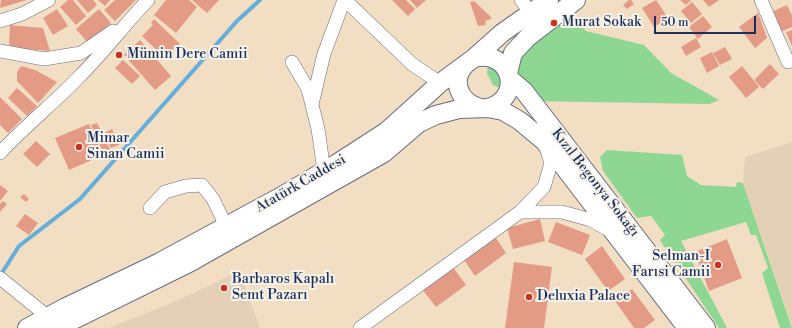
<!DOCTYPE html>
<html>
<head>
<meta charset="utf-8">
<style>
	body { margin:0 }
	#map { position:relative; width:792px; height:328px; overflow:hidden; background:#f2dec2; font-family:"Libre Bodoni",serif }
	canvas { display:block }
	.scale { position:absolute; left:654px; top:16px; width:102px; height:18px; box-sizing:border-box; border:2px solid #1b2f5e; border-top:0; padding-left:5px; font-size:12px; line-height:14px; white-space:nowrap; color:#1b2f5e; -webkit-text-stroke:3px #f7f3e8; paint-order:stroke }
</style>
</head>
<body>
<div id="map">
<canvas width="792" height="328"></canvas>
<div class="scale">50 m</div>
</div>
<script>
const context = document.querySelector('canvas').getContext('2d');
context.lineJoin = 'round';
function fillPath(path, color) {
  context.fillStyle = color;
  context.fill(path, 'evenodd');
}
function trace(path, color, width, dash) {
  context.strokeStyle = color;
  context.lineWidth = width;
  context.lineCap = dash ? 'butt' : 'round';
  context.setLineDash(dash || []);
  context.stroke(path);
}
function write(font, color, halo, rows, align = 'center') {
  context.font = font + ' "Libre Bodoni",serif';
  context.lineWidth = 4;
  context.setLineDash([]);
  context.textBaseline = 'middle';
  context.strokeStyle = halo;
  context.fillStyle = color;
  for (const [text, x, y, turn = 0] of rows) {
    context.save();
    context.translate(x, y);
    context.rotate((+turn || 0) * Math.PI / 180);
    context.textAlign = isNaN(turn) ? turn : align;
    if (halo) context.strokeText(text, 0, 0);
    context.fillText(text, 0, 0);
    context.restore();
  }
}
fillPath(new Path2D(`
	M792 142V325L743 183 745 157Z
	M239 272 260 328H108L167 305Z`), '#e4d0b6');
fillPath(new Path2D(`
	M566 9 586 31 644 45 671 73 719 100 709 104 530 101 493 85 487 73 489 60Z
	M607 150 682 155 687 176 701 185 736 187 737 182 743 183 792 328H780L762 273 768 268 756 235H751L746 222 681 241 727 328H719L660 240 665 235 651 216 637 218 603 171 600 157Z`), '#8dd793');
trace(new Path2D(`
	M0 276 19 246 80 199 237 21 260 0`), '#63aedc', 4);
fillPath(new Path2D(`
	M1 0H27L0 8Z
	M68 0H73L86 16 76 25 60 7Z
	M77 0H93L97 5 88 13Z
	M98 0H110L105 6Z
	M115 0H136L115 21 104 10Z
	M166 0H189L197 7 176 33 154 15Z
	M192 0H219L207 13Z
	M392 0H406L415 9 408 16Z
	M410 0H426L417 8Z
	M629 0H631L634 4 627 9 623 5Z
	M656 0 668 18 654 27 642 8Z
	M680 0H691L686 5Z
	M703 0H719L709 7Z
	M474 1 491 17V19L485 21 486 25 478 26 470 2Z
	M692 2 702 14 691 23 681 11Z
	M787 5 792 15V27L778 33 769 13Z
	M57 9 68 26 53 35 43 18Z
	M99 9 111 23 88 43 76 29Z
	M758 13 767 38 755 48 739 27Z
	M703 16 712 27 698 39 689 27Z
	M154 19 180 44 177 47 176 46 165 58 142 36 153 25 151 23Z
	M10 25 43 28 50 51 15 48 9 45Z
	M792 30V46L786 32Z
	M696 38 701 47 686 56 681 47Z
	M140 40 171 76 155 90 124 55Z
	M725 47 732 59 720 65 713 53Z
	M712 52 719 66 707 73 700 58Z
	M123 60 140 76 132 84 115 68Z
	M770 64 779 74 763 89 754 80Z
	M21 66 35 70 57 82 38 103 17 81V72Z
	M742 66 759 87 746 98 729 77Z
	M17 88 37 106 27 116 8 98Z
	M0 97 22 119 8 133 0 125Z
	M97 123 111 151 104 154 91 125Z
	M89 124 103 155 69 170 55 138Z
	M112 129 119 145 111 148 104 133Z
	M36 141 50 154 37 167 23 154Z
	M0 185 8 191 0 201Z
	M24 194 29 199 26 202 20 197Z
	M3 201 7 204 0 212V204Z
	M25 214 38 223 29 235 16 226Z
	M540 219 545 241 513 249 507 228Z
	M556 222 590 235 582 255 548 242Z
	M494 235 506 253 475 276 462 257Z
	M727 239 742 278 709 291 695 252Z
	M602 246 625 279 608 291 585 259Z
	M514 262 552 267 544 328H505Z
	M452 266 466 285 436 307 422 289Z
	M632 289 655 320 644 328H634L615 301Z`), '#e39b86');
const street = new Path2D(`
	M345 0 412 64 440 83
	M521 0 531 13
	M761 0 788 62
	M0 21 22 14 49 0
	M0 51 44 59 81 53 113 31
	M292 62 308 89 318 129 324 171
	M312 104 324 54 344 0
	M546 147 551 163 544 187 520 212H562L591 220 609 230
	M0 153C25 126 54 103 79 77 104 52 124 25 148 0
	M150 208 165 192 186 186 202 185 213 199 226 226
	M0 278 47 316 51 323
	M360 328 520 212`);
const secondary = new Path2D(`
	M474 58C511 49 525 97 488 108
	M466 64C450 80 459 102 480 108
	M508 73 513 53 528 37 576 0
	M510 79 524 91 706 328
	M27 328 66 307 160 262 280 197 336 164 387 131 440 83 474 58 502 33 549 0
	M57 328 189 263 384 153 419 123 436 115 459 109 488 108 503 111 520 121 544 141 687 328`);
trace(street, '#666c81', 14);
trace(secondary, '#666c81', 20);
trace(street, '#fff', 13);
trace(secondary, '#fff', 18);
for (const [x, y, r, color] of [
	[554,23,4,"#c8321e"],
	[119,55,4,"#c8321e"],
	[79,147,4,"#c8321e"],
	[718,265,4,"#c8321e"],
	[224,288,4,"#c8321e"],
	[529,297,4,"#c8321e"]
]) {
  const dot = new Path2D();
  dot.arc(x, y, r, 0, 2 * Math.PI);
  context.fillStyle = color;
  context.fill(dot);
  trace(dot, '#f7f3e8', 1.5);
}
write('14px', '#1b2f5e', '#f7f3e8', [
	["Murat Sokak",562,23],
	["Mümin Dere Camii",127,55],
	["Mimar",87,139],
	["Sinan Camii",87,155],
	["Selman-I",710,257,"right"],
	["Farısi Camii",710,273,"right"],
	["Barbaros Kapalı",232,280],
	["Semt Pazarı",232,296],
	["Deluxia Palace",537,297]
], 'left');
write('14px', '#1b2f5e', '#f7f3e8', [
	["Kızıl Begonya Sokağı",595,183,52],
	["Atatürk Caddesi",301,184,-30]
]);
</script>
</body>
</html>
